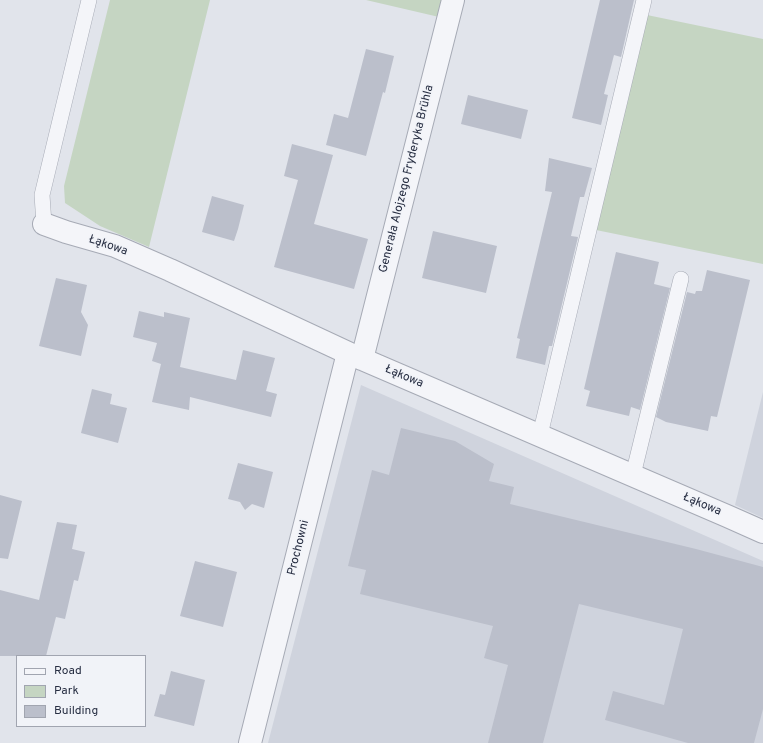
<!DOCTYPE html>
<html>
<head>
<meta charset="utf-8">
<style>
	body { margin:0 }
	#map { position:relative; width:763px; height:743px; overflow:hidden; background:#e1e4eb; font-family:Overpass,sans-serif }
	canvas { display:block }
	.legend { position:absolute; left:16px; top:655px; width:130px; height:72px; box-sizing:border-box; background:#f1f3f8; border:1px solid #a1a5b0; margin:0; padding:5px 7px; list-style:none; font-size:12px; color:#282f43 }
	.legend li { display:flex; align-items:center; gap:8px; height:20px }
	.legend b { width:20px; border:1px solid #a1a5b0 }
</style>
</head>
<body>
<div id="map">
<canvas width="763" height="743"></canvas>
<ul class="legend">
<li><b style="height:5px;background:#f4f5f9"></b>Road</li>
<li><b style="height:11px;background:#c5d5c2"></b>Park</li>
<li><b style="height:11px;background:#bbbfcb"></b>Building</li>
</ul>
</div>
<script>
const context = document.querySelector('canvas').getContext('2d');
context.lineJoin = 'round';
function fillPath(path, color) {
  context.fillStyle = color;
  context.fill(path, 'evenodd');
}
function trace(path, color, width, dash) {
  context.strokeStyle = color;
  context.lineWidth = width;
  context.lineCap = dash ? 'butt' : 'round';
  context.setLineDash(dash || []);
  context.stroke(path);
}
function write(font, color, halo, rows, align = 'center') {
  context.font = font + ' Overpass,sans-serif';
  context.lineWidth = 3;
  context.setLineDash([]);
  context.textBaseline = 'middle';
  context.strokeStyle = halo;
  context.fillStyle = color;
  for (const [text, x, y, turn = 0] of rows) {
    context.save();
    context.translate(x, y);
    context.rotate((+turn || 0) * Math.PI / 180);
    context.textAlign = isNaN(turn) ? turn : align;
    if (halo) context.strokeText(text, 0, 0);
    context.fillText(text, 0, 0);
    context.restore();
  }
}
fillPath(new Path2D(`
	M361 385 763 561V743H268Z
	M763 392V518L735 505Z`), '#cfd3dd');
fillPath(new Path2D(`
	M110 0H210L149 247 100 226 65 203 64 186Z
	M366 0H443L439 17Z
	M647 15 763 39V264L596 230Z`), '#c5d5c2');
fillPath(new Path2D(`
	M600 0H634L621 57 614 55 604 94 608 95 601 125 572 118Z
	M366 49 394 56 385 93 383 92 366 156 326 145 334 114 348 118Z
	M468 95 528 110 521 139 461 124Z
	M292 144 333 155 314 224 368 239 354 289 274 267 298 180 284 176Z
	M549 158 592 168 584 197H580L571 236 578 237 552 346H549L545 365 516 358 520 339 517 338 552 192 545 191Z
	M212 196 244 205 238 229 234 241 202 232Z
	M433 231 497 246 486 293 422 278Z
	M616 252 659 262 654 284 670 288 640 410 631 407 629 416 586 406 590 391 584 389Z
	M707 270 750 280 717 417 711 416 708 431 666 422 656 417 687 292 695 294 696 291H702Z
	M56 278 87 285 81 312 88 325 81 356 39 346Z
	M139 311 164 317V312L190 318 180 367 236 380 243 350 275 358 266 391 277 394 271 417 190 397 189 410 152 402 161 364 152 361 157 343 133 337Z
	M92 389 112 394 110 404 127 408 118 443 81 433Z
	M401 428 455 441 494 464 489 481 514 487 510 504 696 549 763 567V709L754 743H688L605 720 613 691 664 705 683 629 579 604 543 743H488L508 665 484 658 493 626 360 594 366 570 348 566 372 470 389 475Z
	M238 463 273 472 264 508 252 504 245 510 240 502 228 499Z
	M0 495 22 501 8 559 0 558Z
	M57 522 77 525 72 549 85 552 78 581 74 580 65 619 56 617 46 656H0V590L39 600Z
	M195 561 237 572 223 627 180 616Z
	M171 671 205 680 194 726 154 716 160 694 165 695Z`), '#bbbfcb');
const lane = new Path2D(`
	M44 224 42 195 89 0
	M540 435 644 0
	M633 475 681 279`);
const street = new Path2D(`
	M44 224 66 232 115 246 170 270 348 353 727 516 763 532
	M362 359 453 0
	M250 743 348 353`);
trace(lane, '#a6aab5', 16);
trace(street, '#a6aab5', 24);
trace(lane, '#f4f5f9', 15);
trace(street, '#f4f5f9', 22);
write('12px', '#282f43', '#f1f3f8', [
	["Generała Alojzego Fryderyka Brühla",407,179,-76],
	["Łąkowa",108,246,19],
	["Łąkowa",404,377,23],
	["Łąkowa",702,505,23],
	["Prochowni",299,548,-76]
]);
</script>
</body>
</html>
